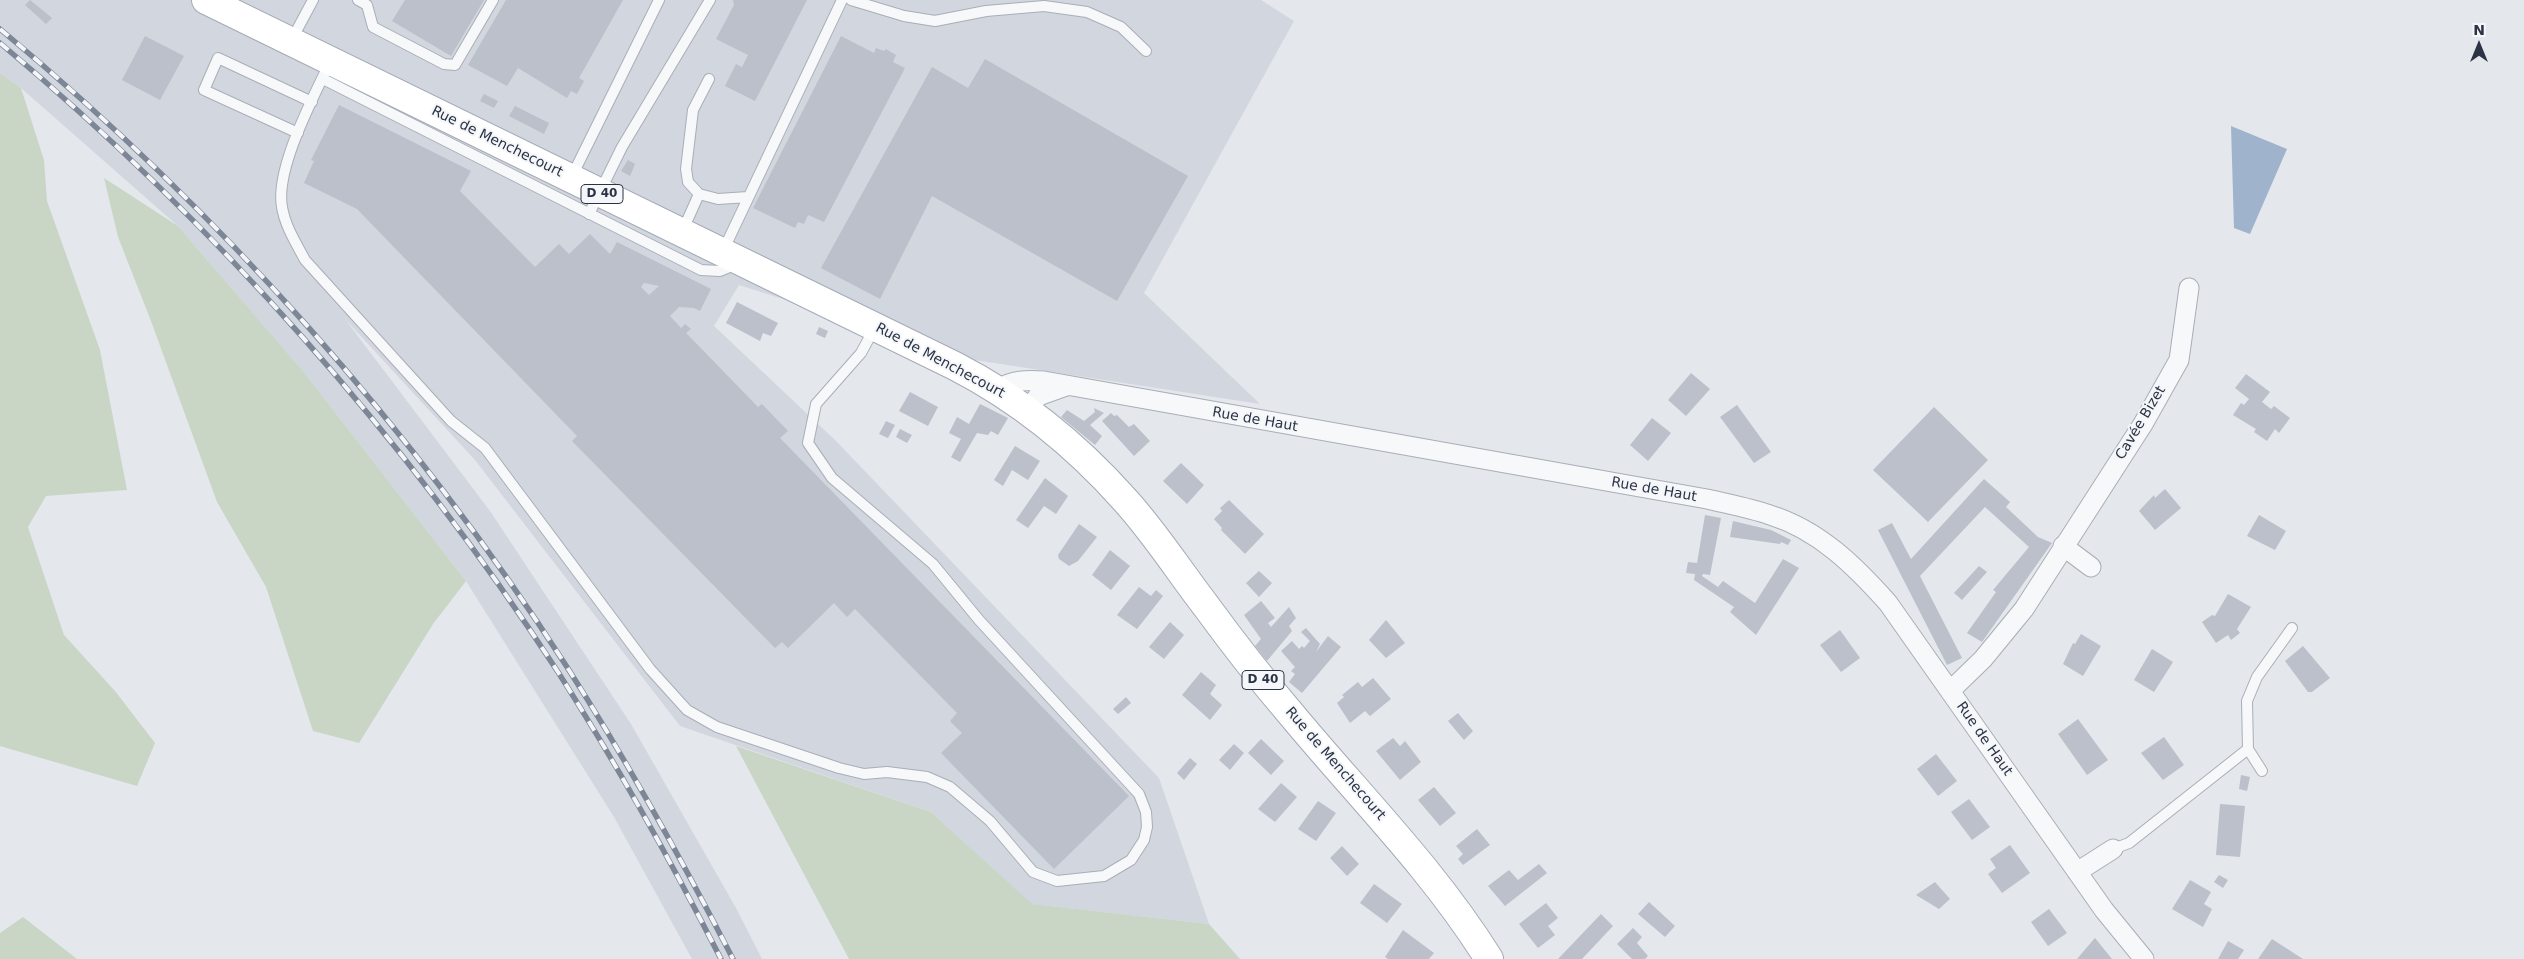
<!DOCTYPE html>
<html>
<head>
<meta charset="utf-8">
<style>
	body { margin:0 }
	#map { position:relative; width:2524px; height:959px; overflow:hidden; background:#e4e7ec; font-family:"DejaVu Sans",sans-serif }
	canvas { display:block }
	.north { position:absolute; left:2454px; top:20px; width:50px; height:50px; -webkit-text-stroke:4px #f4f6f9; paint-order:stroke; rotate:0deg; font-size:14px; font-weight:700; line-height:20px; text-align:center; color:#2b3445 }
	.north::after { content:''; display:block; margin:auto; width:18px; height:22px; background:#2b3445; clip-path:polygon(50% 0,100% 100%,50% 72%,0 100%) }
</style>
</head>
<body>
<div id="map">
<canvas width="2524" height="959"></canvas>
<div class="north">N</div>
</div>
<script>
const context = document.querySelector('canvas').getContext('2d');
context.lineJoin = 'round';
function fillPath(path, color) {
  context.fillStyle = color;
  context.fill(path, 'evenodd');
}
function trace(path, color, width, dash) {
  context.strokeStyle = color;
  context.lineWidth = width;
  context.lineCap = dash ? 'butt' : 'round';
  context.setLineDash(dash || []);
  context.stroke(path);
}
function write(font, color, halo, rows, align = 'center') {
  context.font = font + ' "DejaVu Sans",sans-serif';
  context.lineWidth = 4;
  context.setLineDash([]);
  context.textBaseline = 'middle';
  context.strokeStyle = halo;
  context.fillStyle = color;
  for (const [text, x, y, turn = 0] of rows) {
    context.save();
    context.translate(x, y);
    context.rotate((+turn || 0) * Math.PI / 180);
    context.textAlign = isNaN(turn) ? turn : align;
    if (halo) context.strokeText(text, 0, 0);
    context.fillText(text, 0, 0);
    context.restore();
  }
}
fillPath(new Path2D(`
	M0 0H1261L1294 21 1144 293 1260 404 975 360 739 285 714 326 836 441 1159 778 1209 924 1031 904 931 812 680 726 475 460 345 319 490 511 631 724 736 908 762 959H692L614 817 466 581 303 371 178 226 21 88 0 73Z`), '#d2d6de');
fillPath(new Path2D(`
	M0 73 21 88 44 160 47 201 100 350 127 490 46 496 28 527 64 635 115 691 155 743 137 786 0 746Z
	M104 178 178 226 303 371 466 581 433 624 359 743 313 731 266 587 217 502 151 321 118 237Z
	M736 746 931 812 1032 904 1209 924 1240 959H849Z
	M23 917 77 959H0V933Z`), '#c9d6c5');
fillPath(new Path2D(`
	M2231 126 2287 149 2250 234 2234 228Z`), '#9fb4cc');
fillPath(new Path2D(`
	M30 0 52 18 46 24 25 5Z
	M405 0H484L451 56 392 21Z
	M506 0H623L579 78 584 81 577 94 571 91 567 98 518 68 507 86 468 65Z
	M733 0H807L755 101 725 86 736 64 742 67 748 55 716 39 734 5Z
	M145 36 184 56 160 100 122 80Z
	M841 36 874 53 876 48 884 51 886 49 896 55 893 62 905 68 824 222 808 215 804 224 798 222 795 228 753 208Z
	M985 59 1188 176 1117 301 932 196 880 299 821 268 932 67 968 88Z
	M484 94 498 101 494 108 480 101Z
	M339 105 471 171 460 191 535 267 559 244 569 254 590 234 610 254 617 242 711 289 700 311 694 308 679 307 670 316 681 328 685 324 691 329 686 333 689 336 758 407 762 404 788 431 780 438 1129 796 1054 869 941 753 962 733 950 721 957 713 855 609 847 617 834 603 788 648 782 642 775 648 572 441 577 436 357 209 304 183 314 161 311 160ZM644 283 659 286 649 295 641 287Z
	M515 106 549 123 544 134 509 116Z
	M628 160 635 164 630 176 621 171Z
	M737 302 778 323 771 336 763 333 760 341 726 323Z
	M819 327 828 331 825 338 816 334Z
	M1691 373 1710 389 1686 416 1668 400Z
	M2246 374 2270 392 2262 402 2271 409 2274 406 2290 418 2279 433 2275 429 2267 441 2254 432 2256 429 2233 415 2241 403 2244 405 2249 399 2235 388Z
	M910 392 938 407 928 426 899 411Z
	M980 404 1008 418 998 435 991 431 988 435 977 433 960 462 951 457 961 439 949 433 957 417 969 424Z
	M1737 405 1771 452 1754 463 1720 417Z
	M1934 407 1988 460 1928 522 1873 470Z
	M1094 408 1104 413 1090 425 1102 436 1095 445 1061 417 1067 410 1084 421 1095 412Z
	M1111 413 1114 416 1117 415 1129 427 1134 424 1150 441 1134 456 1102 421Z
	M1652 418 1671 433 1648 461 1630 445Z
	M886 421 895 425 888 438 879 434Z
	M900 429 912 435 907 443 896 437Z
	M1015 446 1040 461 1028 480 1012 470 1003 486 994 480Z
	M1181 463 1204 485 1187 504 1163 481Z
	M1045 478 1068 496 1056 514 1044 506 1028 528 1016 520Z
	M1984 479 2010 502 2006 507 2038 537 2052 543 1982 642 1967 633 1996 592 1993 590 2029 547 1985 507 1920 576 1962 658 1947 665 1878 530 1892 523 1911 559Z
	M2165 489 2181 508 2155 530 2139 511 2154 495 2155 498Z
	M1229 500 1264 534 1245 554 1221 530 1222 528 1214 519 1222 511 1220 508Z
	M1705 515 1721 518 1710 575 1703 574 1702 576 1718 587 1723 581 1755 603 1783 559 1799 568 1756 635 1730 612 1734 607 1694 580 1695 574 1686 573 1688 562 1697 563Z
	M2259 515 2286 531 2275 550 2247 536Z
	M1733 521 1771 530 1791 540 1788 545 1781 542 1780 544 1730 537Z
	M1079 524 1097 537 1078 561 1069 566 1059 559 1058 555Z
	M1110 550 1130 566 1111 590 1092 575Z
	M1979 566 1987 572 1962 600 1954 593Z
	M1259 571 1272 583 1259 597 1246 583Z
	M1139 587 1151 596 1156 590 1163 596 1137 629 1117 615Z
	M2228 594 2251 607 2237 629 2240 633 2231 640 2228 635 2216 643 2202 622 2212 615 2215 616Z
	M1261 601 1275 618 1268 623 1271 627 1289 607 1296 618 1289 626 1292 631 1267 661 1255 646 1261 639 1244 615Z
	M1386 620 1405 643 1386 658 1369 640Z
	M1170 622 1184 635 1164 659 1149 647Z
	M1306 628 1320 644 1316 652 1328 636 1341 647 1302 693 1289 682 1295 674 1291 671 1295 667 1281 651 1292 641 1299 649 1302 646 1304 648 1310 641 1301 632Z
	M1840 630 1860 658 1841 672 1820 645Z
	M2081 634 2101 646 2083 676 2063 664 2073 643 2075 644Z
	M2303 646 2330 678 2312 692H2308L2285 661Z
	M2152 649 2173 662 2154 692 2134 680Z
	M1201 672 1216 685 1210 694 1222 705 1210 720 1182 695Z
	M1373 678 1391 699 1370 716 1365 711 1350 723 1337 703 1344 697 1342 695 1358 682 1362 687Z
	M1126 697 1131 703 1118 714 1113 709Z
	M1458 713 1473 731 1464 740 1448 721Z
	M2078 719 2108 760 2087 775 2058 734Z
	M2164 737 2184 765 2163 780 2141 753Z
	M1393 738 1400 746 1405 741 1421 762 1400 780 1376 751Z
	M1261 739 1284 761 1271 775 1248 753Z
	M1234 744 1244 753 1230 770 1219 760Z
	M1936 754 1957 781 1938 796 1917 769Z
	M1190 758 1197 764 1184 780 1177 773Z
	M2241 775 2250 777 2247 791 2239 789Z
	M1281 783 1297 797 1275 822 1258 809Z
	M1434 787 1456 813 1440 826 1418 800Z
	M1969 799 1990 827 1972 840 1951 812Z
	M1318 801 1336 813 1316 841 1298 829Z
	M2220 804 2245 806 2240 857 2216 855Z
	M1477 829 1490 845 1463 865 1458 859 1463 854 1456 846Z
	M2010 845 2030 873 2002 893 1988 874 1996 868 1990 859Z
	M1342 846 1359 864 1347 876 1330 858Z
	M1539 864 1547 873 1505 906 1488 886 1509 870 1518 880Z
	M2219 875 2228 880 2223 888 2214 882Z
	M2190 880 2211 892 2204 904 2212 909 2203 927 2172 909Z
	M1935 882 1950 899 1939 909 1916 895Z
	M1374 884 1402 904 1387 923 1360 903Z
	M1649 902 1675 926 1665 937 1638 914Z
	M1546 903 1558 918 1548 926 1555 935 1538 948 1519 924Z
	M2049 909 2067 933 2048 946 2031 922Z
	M1601 914 1613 926 1582 959H1558Z
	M1633 928 1642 937 1637 943 1648 956 1645 959H1632L1617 944Z
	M1403 930 1434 953 1429 959H1388L1385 957Z
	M2095 938 2112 959H2077L2088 946Z
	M2272 939 2303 959H2258Z
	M2228 941 2244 950 2238 959H2218Z`), '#bbc0ca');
const lane = new Path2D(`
	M358 0 367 5 373 27 444 64 455 65 493 0
	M851 0 904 16 935 21 986 11 1044 6 1087 12 1121 27 1146 51
	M291 41 313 0
	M330 62C313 98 275 169 282 207 285 226 296 243 305 260L451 421 485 448 650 669 687 710 717 727 839 768 864 774 887 772 927 777 950 787 990 821 1033 872 1057 881 1104 876 1131 860 1144 840 1147 827 1146 812 1139 794 979 620 933 564 832 478 808 443 816 404 861 353 874 329
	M323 79 701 270 720 271 737 264
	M298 133 204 90 218 58 312 102
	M571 178 659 0
	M699 194 688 182 686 169 693 110 709 79
	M589 214 622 147 710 0
	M682 232 699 194 718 199 748 197
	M723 251 842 0
	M2262 771 2248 749 2247 701 2257 677 2292 628
	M2113 849 2129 843 2248 749`);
const street = new Path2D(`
	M998 389C1013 380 1026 380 1044 381L1707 499C1728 504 1750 508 1770 515 1819 530 1855 566 1888 603L2104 910 2144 959
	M1028 411 1038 396 1066 386
	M2063 546 2091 567
	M1950 691 1983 659 2024 609 2143 424 2179 360 2189 288
	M2077 872 2113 849`);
const primary = new Path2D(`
	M206 0 955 366C1019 399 1077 446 1125 500 1155 533 1179 571 1206 606 1233 643 1261 679 1291 714 1358 795 1433 869 1489 959`);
trace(lane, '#a9aeb7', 12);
trace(street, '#a9aeb7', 21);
trace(primary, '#a3abb8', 30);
trace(lane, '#f7f8fa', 10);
trace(street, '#f7f8fa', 19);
trace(primary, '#fff', 28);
const rail = new Path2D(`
	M0 29C219 211 413 428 567 667 627 761 682 860 733 959
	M0 43C215 223 405 437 558 672 616 763 672 863 721 959`);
trace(rail, '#7d8696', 5.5);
trace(rail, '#f4f6f9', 4, [11]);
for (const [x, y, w] of [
	[602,194,42],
	[1263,680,42]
]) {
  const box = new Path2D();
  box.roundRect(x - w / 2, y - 9.5, w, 19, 4);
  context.fillStyle = '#f4f6f9';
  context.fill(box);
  trace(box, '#2b3445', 1);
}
write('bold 12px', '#2b3445', null, [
	["D 40",602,194],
	["D 40",1263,680]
]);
write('14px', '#2b3445', '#f4f6f9', [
	["Rue de Menchecourt",497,142,26],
	["Rue de Menchecourt",940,361,28],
	["Rue de Haut",1255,420,10],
	["Cavée Bizet",2141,423,-59],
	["Rue de Haut",1654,490,10],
	["Rue de Haut",1984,739,55],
	["Rue de Menchecourt",1335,764,49]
]);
</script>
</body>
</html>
